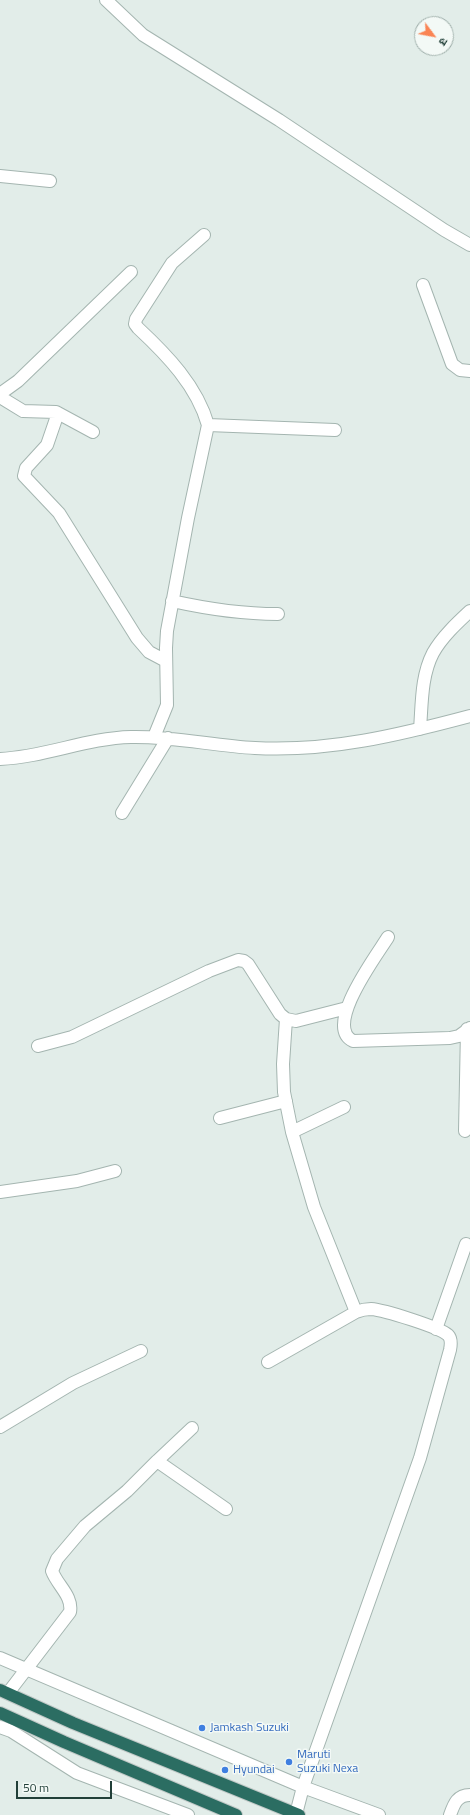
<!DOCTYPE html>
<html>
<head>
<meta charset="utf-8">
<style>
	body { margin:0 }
	#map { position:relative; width:470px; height:1815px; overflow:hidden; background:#e2ede9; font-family:"Titillium Web","Noto Sans Devanagari",sans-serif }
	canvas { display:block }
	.north { position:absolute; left:414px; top:16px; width:40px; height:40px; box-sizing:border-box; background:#f3f9f6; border:1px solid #9fafaa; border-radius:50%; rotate:122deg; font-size:11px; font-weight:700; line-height:16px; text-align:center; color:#213f38 }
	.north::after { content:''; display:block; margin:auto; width:14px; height:18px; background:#fa8454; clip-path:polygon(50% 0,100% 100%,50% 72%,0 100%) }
	.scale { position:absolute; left:16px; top:1781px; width:96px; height:18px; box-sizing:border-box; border:2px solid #213f38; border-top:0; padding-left:5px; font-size:12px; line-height:14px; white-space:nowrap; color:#213f38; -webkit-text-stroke:3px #f3f9f6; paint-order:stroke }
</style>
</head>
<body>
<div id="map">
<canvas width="470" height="1815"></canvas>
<div class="north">उ</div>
<div class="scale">50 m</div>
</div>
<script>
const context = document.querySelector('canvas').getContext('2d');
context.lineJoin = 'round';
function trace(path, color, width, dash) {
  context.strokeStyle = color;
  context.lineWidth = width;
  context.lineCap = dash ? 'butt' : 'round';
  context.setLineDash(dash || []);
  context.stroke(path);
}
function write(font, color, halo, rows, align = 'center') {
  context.font = font + ' "Titillium Web",sans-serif';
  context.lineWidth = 3;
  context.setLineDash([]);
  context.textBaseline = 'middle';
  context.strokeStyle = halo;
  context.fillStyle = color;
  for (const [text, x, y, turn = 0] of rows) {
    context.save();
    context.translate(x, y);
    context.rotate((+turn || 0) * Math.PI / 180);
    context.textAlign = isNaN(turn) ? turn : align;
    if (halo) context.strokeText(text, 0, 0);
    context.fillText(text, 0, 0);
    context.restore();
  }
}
const minor = new Path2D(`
	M106 0 143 35 279 120 444 230 470 245
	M0 176 50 181
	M423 285 452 364 460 370 470 371
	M0 394 18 381 131 272
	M0 397 23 411 56 412 93 432
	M58 413 47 445 26 468 24 476 59 513 137 638 149 652 166 661
	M208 425 335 430
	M172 601C208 609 241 614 278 614
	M420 729C422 704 421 676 433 653 442 637 457 623 470 611
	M154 737 167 705 166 648 167 631 188 518 208 425C197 386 167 355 138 328L135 324 136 319 172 263 204 235
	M0 759C45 757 87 738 131 737 173 736 214 746 255 748 329 752 399 735 470 716
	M122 813 168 738
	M388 937C377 955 323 1026 353 1041L450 1038 459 1036 470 1028
	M286 1019 283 1064 284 1092 292 1132 314 1207 356 1312C361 1310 365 1309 371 1309 384 1310 439 1327 448 1335 452 1339 451 1345 450 1350L420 1458 303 1787 296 1814
	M38 1046 72 1037 209 971 238 960 244 961 248 964 280 1014 286 1019 296 1021 347 1008
	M220 1118 286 1101
	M465 1131 467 1029
	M292 1132 344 1107
	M0 1192 77 1181 115 1171
	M436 1329 466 1244
	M268 1362 356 1312
	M0 1427 73 1383 141 1351
	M157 1461 226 1509
	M0 1658 303 1787 379 1815
	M8 1693 70 1612C73 1596 57 1585 52 1571L57 1559 85 1526 127 1491 157 1461 192 1428
	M0 1727 11 1731 77 1773 188 1815
	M450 1815C454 1804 457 1795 470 1795`);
const highway = new Path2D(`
	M0 1690 73 1723 299 1815
	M0 1713 64 1742 236 1815`);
trace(minor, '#a4b5b0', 14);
trace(highway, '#c1c9c7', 14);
trace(minor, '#fff', 12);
trace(highway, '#2b6d62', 12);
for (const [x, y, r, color] of [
	[202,1728,4,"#3f7fe0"],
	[289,1762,4,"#3f7fe0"],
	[225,1770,4,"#3f7fe0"]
]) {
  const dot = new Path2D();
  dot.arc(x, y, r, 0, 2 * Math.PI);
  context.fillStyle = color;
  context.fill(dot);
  trace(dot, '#f3f9f6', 1.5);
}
write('12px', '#366cbe', '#f3f9f6', [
	["Jamkash Suzuki",210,1728],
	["Maruti",297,1755],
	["Suzuki Nexa",297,1769],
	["Hyundai",233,1770]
], 'left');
</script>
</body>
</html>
